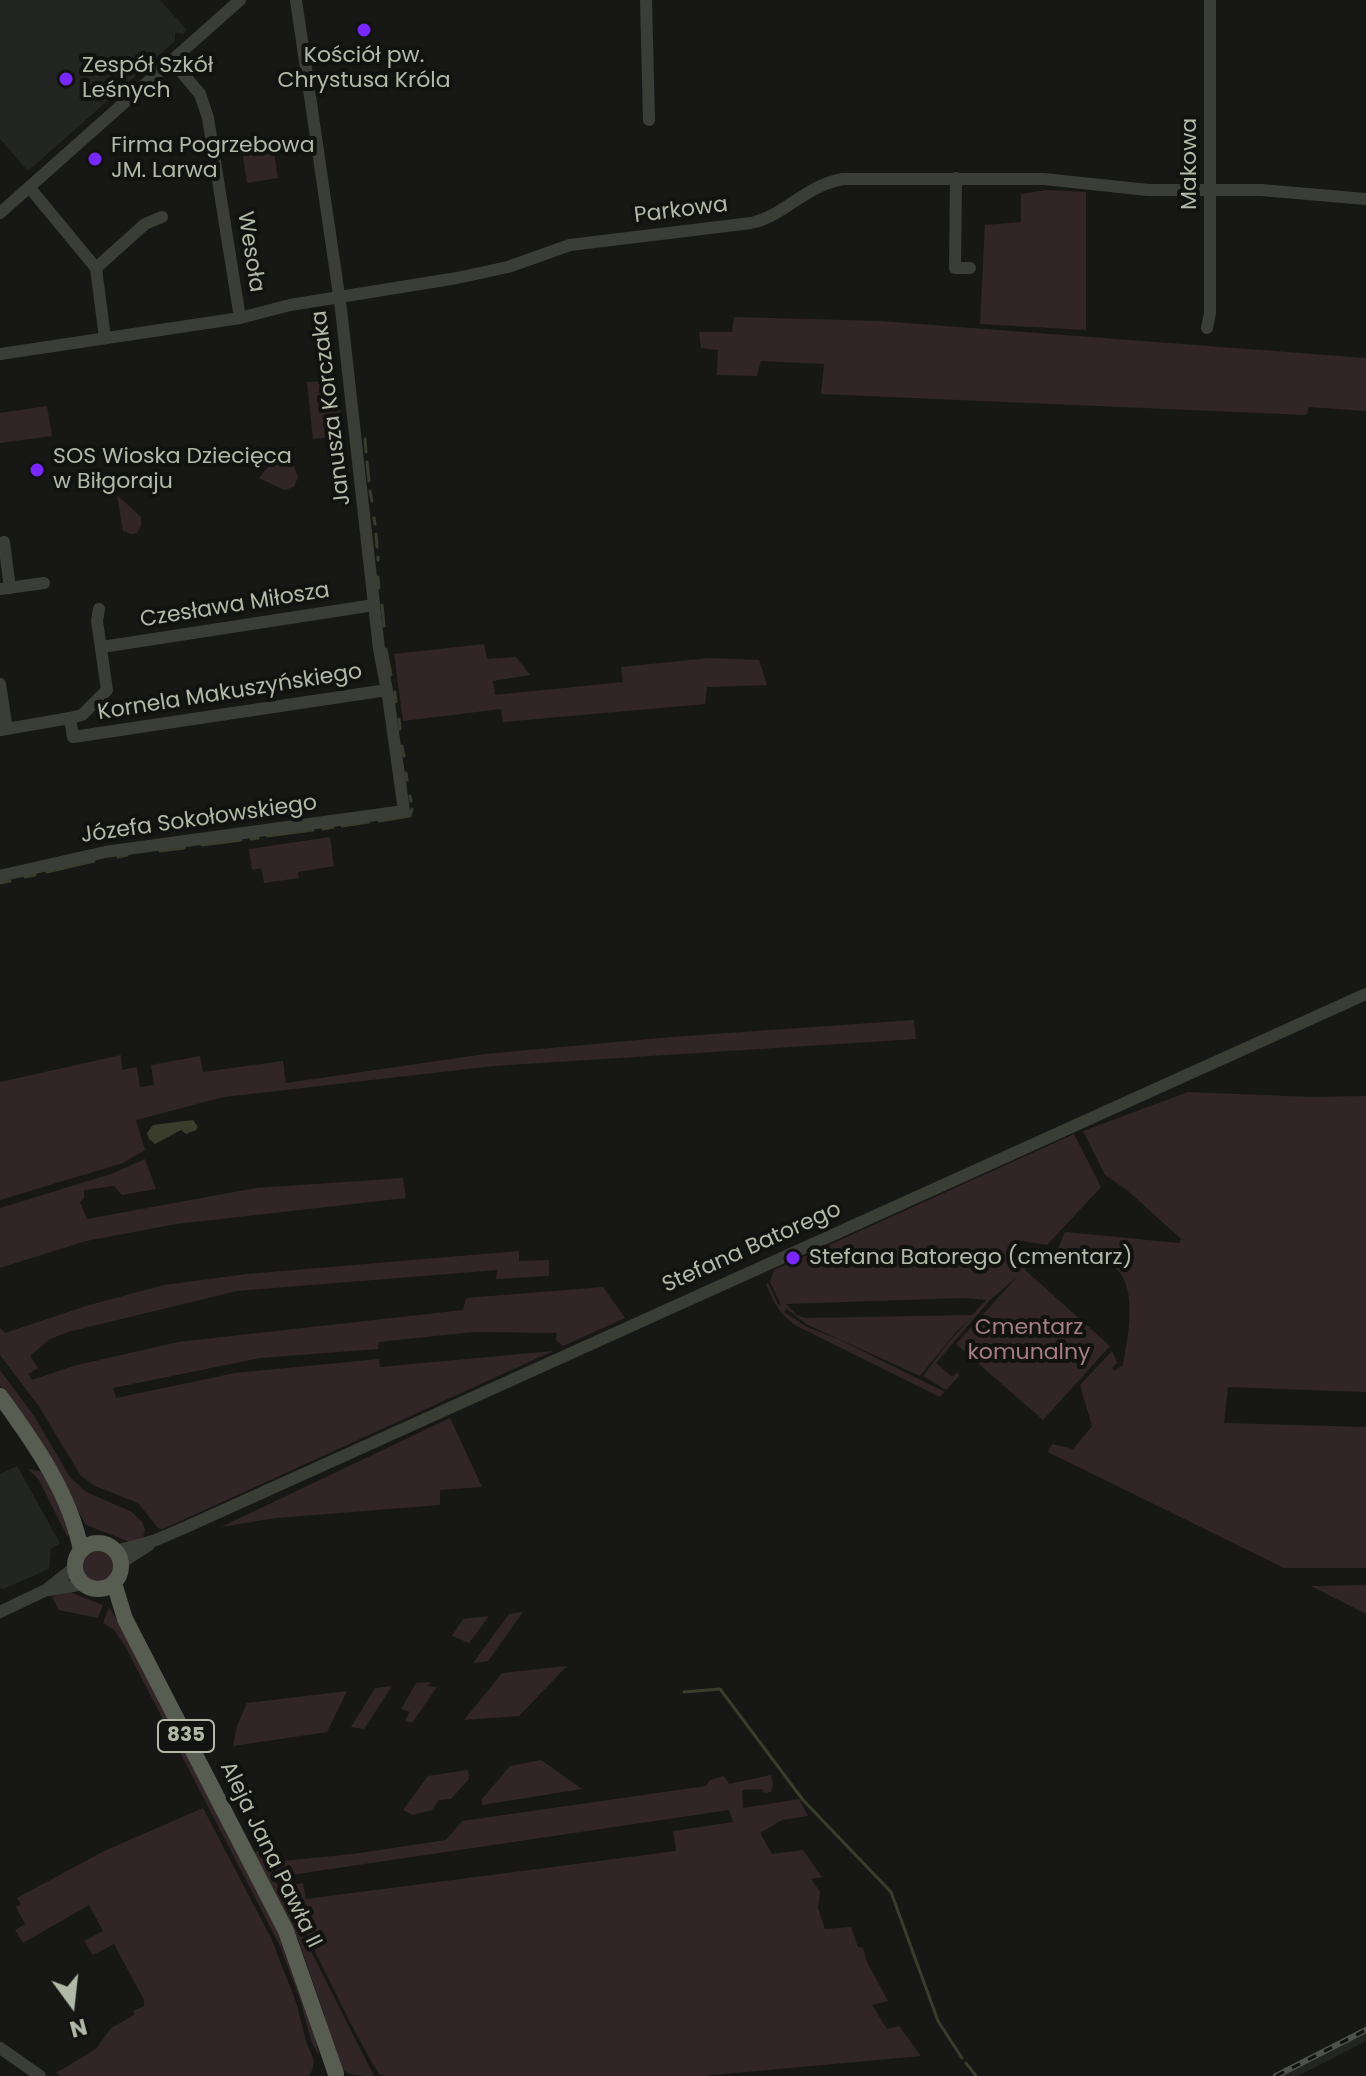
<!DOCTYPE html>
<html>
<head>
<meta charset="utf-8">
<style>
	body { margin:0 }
	#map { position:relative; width:1366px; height:2076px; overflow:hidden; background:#171816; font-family:Poppins,sans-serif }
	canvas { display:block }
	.north { position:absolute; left:32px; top:1964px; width:80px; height:80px; -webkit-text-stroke:6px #121311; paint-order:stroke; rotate:165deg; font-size:22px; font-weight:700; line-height:32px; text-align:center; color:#b2b9a7 }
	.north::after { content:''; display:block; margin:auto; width:28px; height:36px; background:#b2b9a7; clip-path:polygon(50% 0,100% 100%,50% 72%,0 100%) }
</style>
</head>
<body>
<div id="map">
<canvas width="1366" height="2076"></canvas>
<div class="north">N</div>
</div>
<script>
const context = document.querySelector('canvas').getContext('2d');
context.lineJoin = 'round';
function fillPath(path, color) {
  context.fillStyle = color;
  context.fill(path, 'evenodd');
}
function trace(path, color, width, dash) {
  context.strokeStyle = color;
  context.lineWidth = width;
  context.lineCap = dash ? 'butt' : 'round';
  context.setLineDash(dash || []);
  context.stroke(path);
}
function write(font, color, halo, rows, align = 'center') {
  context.font = font + ' Poppins,sans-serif';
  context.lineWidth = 8;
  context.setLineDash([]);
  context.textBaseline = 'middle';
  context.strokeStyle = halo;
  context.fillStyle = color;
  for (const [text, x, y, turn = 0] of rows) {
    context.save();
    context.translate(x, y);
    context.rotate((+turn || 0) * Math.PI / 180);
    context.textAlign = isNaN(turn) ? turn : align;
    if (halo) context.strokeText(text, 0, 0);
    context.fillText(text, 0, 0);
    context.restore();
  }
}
fillPath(new Path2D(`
	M0 0H160L187 30 183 34 175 33V41L28 171 0 139Z
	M17 1466 60 1543 51 1549 49 1569 3 1589 0 1588V1474Z
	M1366 2027V2041L1298 2076H1272Z`), '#232522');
fillPath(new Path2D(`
	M272 139 278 178 247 183 241 144Z
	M1047 190 1086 192V330L980 324 985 225 1021 222V194Z
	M734 317 880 321 1366 358V411L1309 407 1306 415 821 394 824 364 761 361 757 376 717 375 718 350 701 348 699 332H732Z
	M337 380 343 436 313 439 307 382Z
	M47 406 52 436 0 443V413Z
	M265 456 293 464 298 477 294 487 284 490 259 478 268 467Z
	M117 495 141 517V526L137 533 131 534 123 531Z
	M484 644 487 659 516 657 530 675 493 681 495 695 623 682 621 667 709 658 759 660 767 685 707 687 705 704 503 722 501 709 403 721 394 654Z
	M330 837 334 866 298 872 299 878 264 883 261 868 252 870 249 849Z
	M914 1020 916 1039 494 1066 224 1097 136 1120 145 1150 123 1163 0 1200V1082L121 1055 122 1070 137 1067 140 1087 154 1085 151 1065 200 1056 203 1072 283 1061 286 1083 485 1054 671 1037Z
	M1188 1092 1312 1097 1366 1096V1392L1228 1387 1224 1423 1366 1427V1568H1284L1048 1452 1052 1444 1073 1449 1092 1426 1080 1385 1112 1351 1117 1362 1112 1368 1114 1371 1123 1365C1128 1336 1142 1275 1104 1261 1089 1256 1069 1259 1054 1258L1065 1232 1179 1243 1181 1239 1127 1190 1105 1175 1083 1131Z
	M1074 1134 1101 1187 1047 1245 1016 1240 1012 1254 1030 1259 1025 1270 1110 1346 1043 1420 956 1344 1017 1277 990 1300 936 1363 952 1377 957 1372 959 1376 940 1397 797 1326C780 1315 774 1303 766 1284L768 1283 778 1304 781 1305 770 1282 774 1270ZM963 1298 986 1300 972 1315 805 1318 797 1315 786 1304ZM787 1309 806 1324 920 1376 956 1332 970 1319 947 1344 923 1376 946 1390 945 1392 838 1339 807 1327 784 1312Z
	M145 1159 156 1189 122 1195 114 1186 84 1190V1198L80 1202 87 1219 256 1188 403 1178 406 1198 176 1224 86 1241 0 1268V1208L111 1174Z
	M519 1251V1261L549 1260V1276L496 1279 497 1270 237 1291 68 1332 50 1339 30 1356 38 1368 28 1374 32 1380 73 1366 178 1342 463 1310 466 1298 603 1287 625 1318 563 1346 556 1340 557 1333 473 1332 379 1342 378 1349 260 1358 113 1388 116 1398 235 1373 379 1359 380 1367 553 1351 163 1529 158 1528 138 1503 95 1486 81 1476 38 1405 0 1355V1328L5 1333 86 1306 164 1285 247 1274Z
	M0 1370 34 1416 70 1477 86 1492 132 1512 142 1522 145 1530 143 1537 130 1542 86 1525 42 1449 0 1386Z
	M450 1418 482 1487 440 1490V1505L276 1518 221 1527Z
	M28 1469 43 1472 72 1534 67 1536 39 1480Z
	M83 1566a16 16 0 1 1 32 0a16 16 0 1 1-32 0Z
	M1366 1585V1614L1311 1586Z
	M67 1591 103 1605 98 1618 59 1610 52 1597Z
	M109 1607 130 1641 272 1915 311 2016 319 2056 312 2043 300 2000 280 1946 124 1644 114 1630 103 1623Z
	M523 1612 488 1661 473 1663 509 1614Z
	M489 1616 469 1643 452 1636 463 1619Z
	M567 1666 519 1716 464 1720 502 1673Z
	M430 1682 428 1686 437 1687 412 1723 405 1720 410 1712 401 1709 416 1683Z
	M392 1686 364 1729 351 1727 375 1688Z
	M347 1691 327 1732 233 1746 237 1726 247 1703Z
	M541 1760 582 1789 482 1805V1799L510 1766Z
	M468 1770 469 1779 451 1799 439 1800 432 1810 412 1815 403 1810 428 1776Z
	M771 1775 773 1785 771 1792 764 1793 762 1789 742 1790 743 1808 799 1799 808 1816 782 1820 760 1833 772 1854 803 1850 822 1877 811 1879 820 1892 818 1908 825 1929 851 1927 858 1947 863 1948 867 1962 888 2001 872 2005 887 2029 899 2026 921 2056 703 2076H384L379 2074 371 2061 351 2024 283 1887 303 1883 306 1899 676 1851 673 1831 733 1822 729 1810 277 1877 273 1862 353 1854 446 1840 462 1821 706 1786 710 1780 724 1776 729 1784Z
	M203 1808 271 1938 296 2002 307 2045C313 2056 317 2064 309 2076H60L56 2073 96 2049 111 2028 134 2015 133 2011 144 2006V2000L114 1944 93 1955 84 1941 103 1931 89 1905 23 1943 15 1930 25 1924 16 1907 21 1904 17 1898 104 1851Z
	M260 1850 374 2076C359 2076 345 2076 336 2063L323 2011 297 1936 252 1854Z`), '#312527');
fillPath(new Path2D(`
	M193 1120 198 1127 196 1130 186 1134 181 1130 155 1144 149 1139 147 1133 153 1125Z`), '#3a3d2b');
trace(new Path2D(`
	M365 439 366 452
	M367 462 369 481
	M370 491 372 501
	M374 518 375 524
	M376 534 377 547
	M378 557V560
	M378 577 379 588
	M382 605 384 626
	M386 649 391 675
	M395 692 396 702
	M399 719 400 729
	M402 746 404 756
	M406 773 407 780
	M410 796 411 801
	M379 821 410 816 412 809
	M342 826 369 822
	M323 829 333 827
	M267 836 313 830
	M251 839 258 838
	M202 845 241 840
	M160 851 184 848
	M118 857 127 855
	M47 872 94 861
	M25 877 35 875
	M0 883 10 881
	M684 1692 720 1689 803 1800 891 1892 938 2021 962 2058
	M966 2063 976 2076`), '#3a3d2b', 3);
trace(new Path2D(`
	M646 0 649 120
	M172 61 200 94 208 118 240 318
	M956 178 955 268H970
	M29 187 96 268
	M0 213 240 0
	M96 268 145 224 162 217
	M96 268 105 338
	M1207 328 1210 313V0
	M0 354 240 318 290 305 457 278 508 267 570 245 751 223C784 216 804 186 843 179H1044L1148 190H1261L1366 199
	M4 542 10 588
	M0 589 44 583
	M102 647 374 605
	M0 684 7 729
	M70 718 82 715 107 690 97 621 99 609
	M0 730 70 718 73 737 387 690
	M0 876 105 852 404 811 388 696 379 649 341 309 296 0
	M116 1551 156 1540 184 1528 1366 994
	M121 1563 149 1545
	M49 1590 84 1584
	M0 1612 46 1590 75 1567
	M0 2048 40 2076`), '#3a3e37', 12);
trace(new Path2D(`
	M0 1396C33 1441 71 1495 81 1551
	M75 1566a23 23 0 1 1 46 0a23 23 0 1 1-46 0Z
	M114 1583 125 1619 286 1931 336 2074`), '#585d52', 16);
const rail = new Path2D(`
	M1276 2076 1366 2030`);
trace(rail, '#4e5349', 6);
trace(rail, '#121311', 3, [9]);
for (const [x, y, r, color] of [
	[364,30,8,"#7927ff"],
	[66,79,8,"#7927ff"],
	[95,159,8,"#7927ff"],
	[37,470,8,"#7927ff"],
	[793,1258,8,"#7927ff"]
]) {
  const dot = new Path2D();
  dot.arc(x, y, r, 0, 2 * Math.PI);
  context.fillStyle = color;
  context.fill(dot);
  trace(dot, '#121311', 3);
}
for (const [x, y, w] of [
	[186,1736,56]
]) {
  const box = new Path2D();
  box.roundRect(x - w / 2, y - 16, w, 32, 6);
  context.fillStyle = '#121311';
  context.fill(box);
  trace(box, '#b2b9a7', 2);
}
write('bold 20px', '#b2b9a7', null, [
	["835",186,1736]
]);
write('22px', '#b2b9a7', '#121311', [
	["Kościół pw.",364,56,"center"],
	["Chrystusa Króla",364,81,"center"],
	["Zespół Szkół",82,66],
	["Leśnych",82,91],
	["Firma Pogrzebowa",111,146],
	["JM. Larwa",111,171],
	["SOS Wioska Dziecięca",53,457],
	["w Biłgoraju",53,482],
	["Stefana Batorego (cmentarz)",809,1258]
], 'left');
write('22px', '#b2b9a7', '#121311', [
	["Makowa",1190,164,-90],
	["Parkowa",681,211,-7],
	["Wesoła",250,252,81],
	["Janusza Korczaka",332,408,-97],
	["Czesława Miłosza",235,606,-9],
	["Kornela Makuszyńskiego",230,693,-9],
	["Józefa Sokołowskiego",199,820,-8],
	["Stefana Batorego",752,1248,-24],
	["Aleja Jana Pawła II",270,1855,64]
]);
write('22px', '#a67c85', '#121311', [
	["Cmentarz",1029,1328],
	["komunalny",1029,1353]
]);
</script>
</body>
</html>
